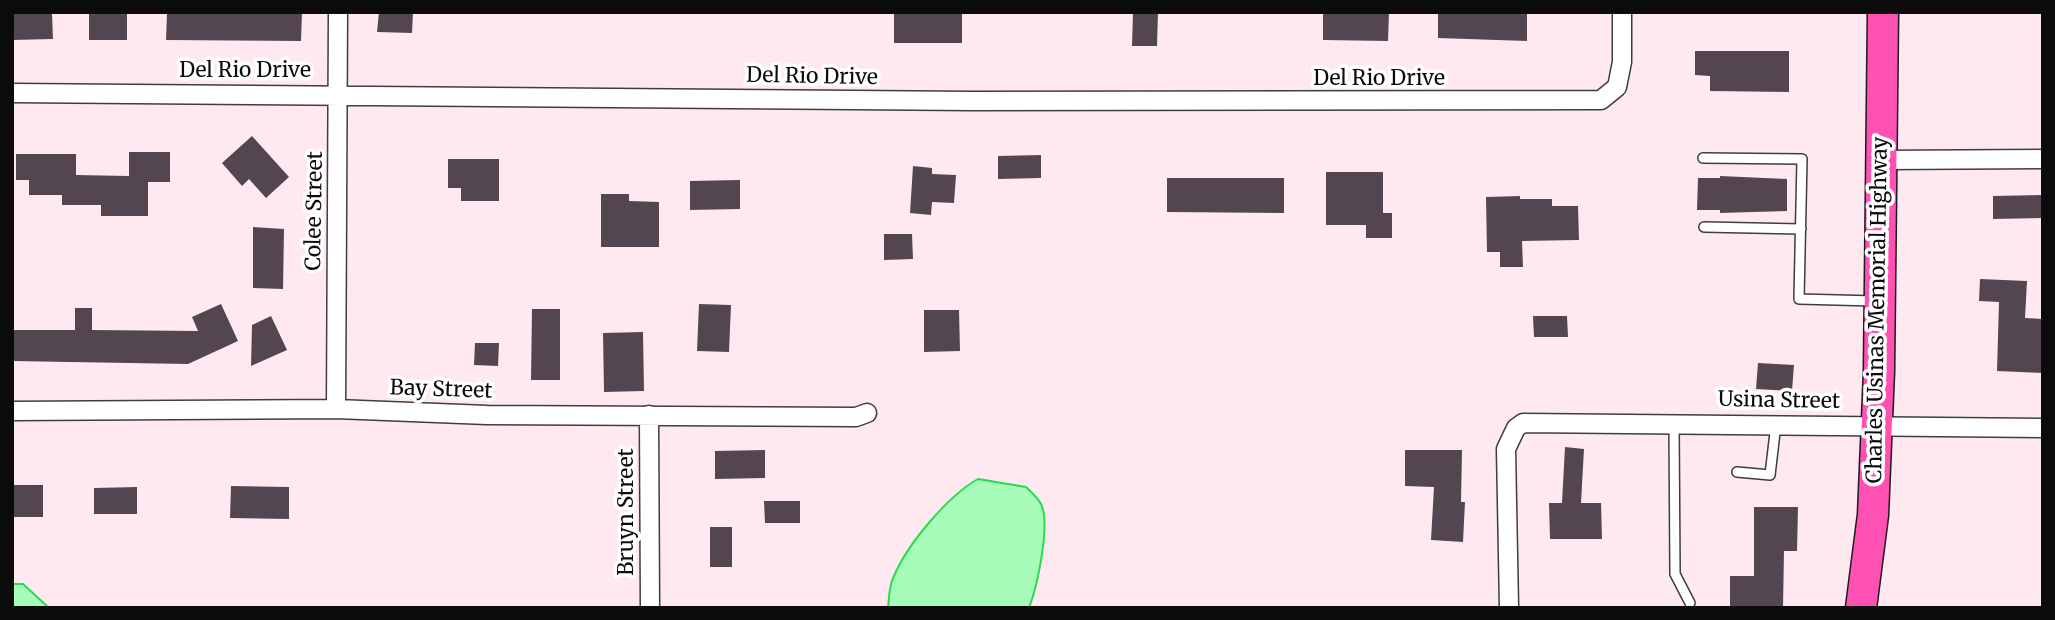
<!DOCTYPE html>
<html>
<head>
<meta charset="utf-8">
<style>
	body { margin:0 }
	#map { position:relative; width:2055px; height:620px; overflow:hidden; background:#ffe9f1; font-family:Merriweather,serif }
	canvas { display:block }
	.frame { position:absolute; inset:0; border:14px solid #0b0b0b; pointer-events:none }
</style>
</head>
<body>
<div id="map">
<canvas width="2055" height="620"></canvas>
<div class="frame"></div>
</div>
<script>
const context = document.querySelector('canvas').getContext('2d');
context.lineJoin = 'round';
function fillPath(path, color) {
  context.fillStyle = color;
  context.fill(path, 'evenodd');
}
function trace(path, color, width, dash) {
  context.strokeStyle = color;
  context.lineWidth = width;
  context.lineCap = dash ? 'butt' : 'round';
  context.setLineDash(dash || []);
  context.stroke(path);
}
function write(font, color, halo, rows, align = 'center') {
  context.font = font + ' Merriweather,serif';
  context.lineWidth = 7;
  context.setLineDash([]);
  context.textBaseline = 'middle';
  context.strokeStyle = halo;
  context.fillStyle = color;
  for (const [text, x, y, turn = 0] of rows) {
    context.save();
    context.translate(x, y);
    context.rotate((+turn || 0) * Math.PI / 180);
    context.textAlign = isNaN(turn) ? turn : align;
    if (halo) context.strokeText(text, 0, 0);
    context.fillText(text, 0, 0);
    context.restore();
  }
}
const water = new Path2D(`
	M978 479 1026 487C1031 492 1038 498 1041 504 1051 524 1037 587 1029 608H888C889 598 889 585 894 576 908 543 948 496 978 479Z
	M12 584H23L49 608H12Z`);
fillPath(water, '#a7fcb9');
trace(water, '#27db50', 2);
fillPath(new Path2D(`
	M89 12H127V40H89Z
	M302 12 301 41 166 40 167 13Z
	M379 12H413L412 33 377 32Z
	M894 12 962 13V43H894Z
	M1133 12H1158L1157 46H1132Z
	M1323 12H1389L1388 41 1323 40Z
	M1438 12 1527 14V41L1438 38Z
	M52 13 53 39 12 40V14Z
	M1695 51H1789V92L1710 91V76L1695 75Z
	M252 136 289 177 266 198 249 179 242 186 222 163Z
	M129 152H170V182H148V216H101V205H62V195H29V180H16V154H76V175L129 176Z
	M1041 155V178L998 179V156Z
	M448 159H499V201H461V188H448Z
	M913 166 932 168V174L956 175 954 203 932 202 931 215 910 213Z
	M1326 172H1383V213H1392V238H1366V225H1326Z
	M1720 176 1787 179V211L1720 213V210H1697L1698 178H1720Z
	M1167 178H1284V213L1167 212Z
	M740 180V209L690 210V181Z
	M601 194H629V201L659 202V247H601Z
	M2043 195V218L1993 219V196Z
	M1520 196V199H1552V206H1578L1579 240 1522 241 1523 267H1500V252H1487L1486 197Z
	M253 227 284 229 283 289 253 288Z
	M884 234H912L913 259 884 260Z
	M1980 279 2027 281 2025 318 2043 319V373L1997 371 1999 302 1979 301Z
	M221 304 238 341 188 364 12 361V330H75V308H92V330L198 331 192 317Z
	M699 304 731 305 729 352 697 351Z
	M532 309H560V380H531Z
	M924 310H959L960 351 924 352Z
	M271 316 287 350 251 366 252 325Z
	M1533 316H1567L1568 337H1534Z
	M643 332 644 391 604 392 603 333Z
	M475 343H499L498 366 474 365Z
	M1758 363 1794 365 1792 391 1756 389Z
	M1565 447 1584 449 1581 503H1601L1602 539H1550L1549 503H1562Z
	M765 450V478L715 479V451Z
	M1405 450H1462L1461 502H1465L1463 542 1431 540 1434 487 1405 486Z
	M12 485H43V517H12Z
	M231 486 289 487V519L230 518Z
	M137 487V514H94V488Z
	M764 501H800V523H765Z
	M1754 507H1798L1797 551H1784L1783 608H1730V576H1754Z
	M710 527H732V567H710Z`), '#544651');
const service = new Path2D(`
	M1703 158 1802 159 1799 299 1875 301
	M1704 227 1801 229
	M1674 424 1675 574 1690 603
	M1737 472 1770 475 1776 424`);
const minor = new Path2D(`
	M12 93 972 101 1601 100 1617 87 1622 62V12
	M1882 160 2043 159
	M336 409 338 12
	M12 411 336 409 487 415 856 417 867 413
	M649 415 650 608
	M1509 608 1506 449 1516 428 1523 423 2043 428`);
const trunk = new Path2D(`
	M1861 608 1873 515 1879 371 1883 12`);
trace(service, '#3e3e3e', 12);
trace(minor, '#3e3e3e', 21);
trace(trunk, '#1c1c1c', 33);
trace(service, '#fff', 9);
trace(minor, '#fff', 18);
trace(trunk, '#ff50b4', 30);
write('21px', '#0b0b0b', '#fff', [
	["Del Rio Drive",245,71],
	["Del Rio Drive",812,77,1],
	["Del Rio Drive",1379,79],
	["Colee Street",315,211,-89],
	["Charles Usinas Memorial Highway",1878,310,-89],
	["Bay Street",441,390,2],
	["Usina Street",1779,401,1],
	["Bruyn Street",627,512,-90]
]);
</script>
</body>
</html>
